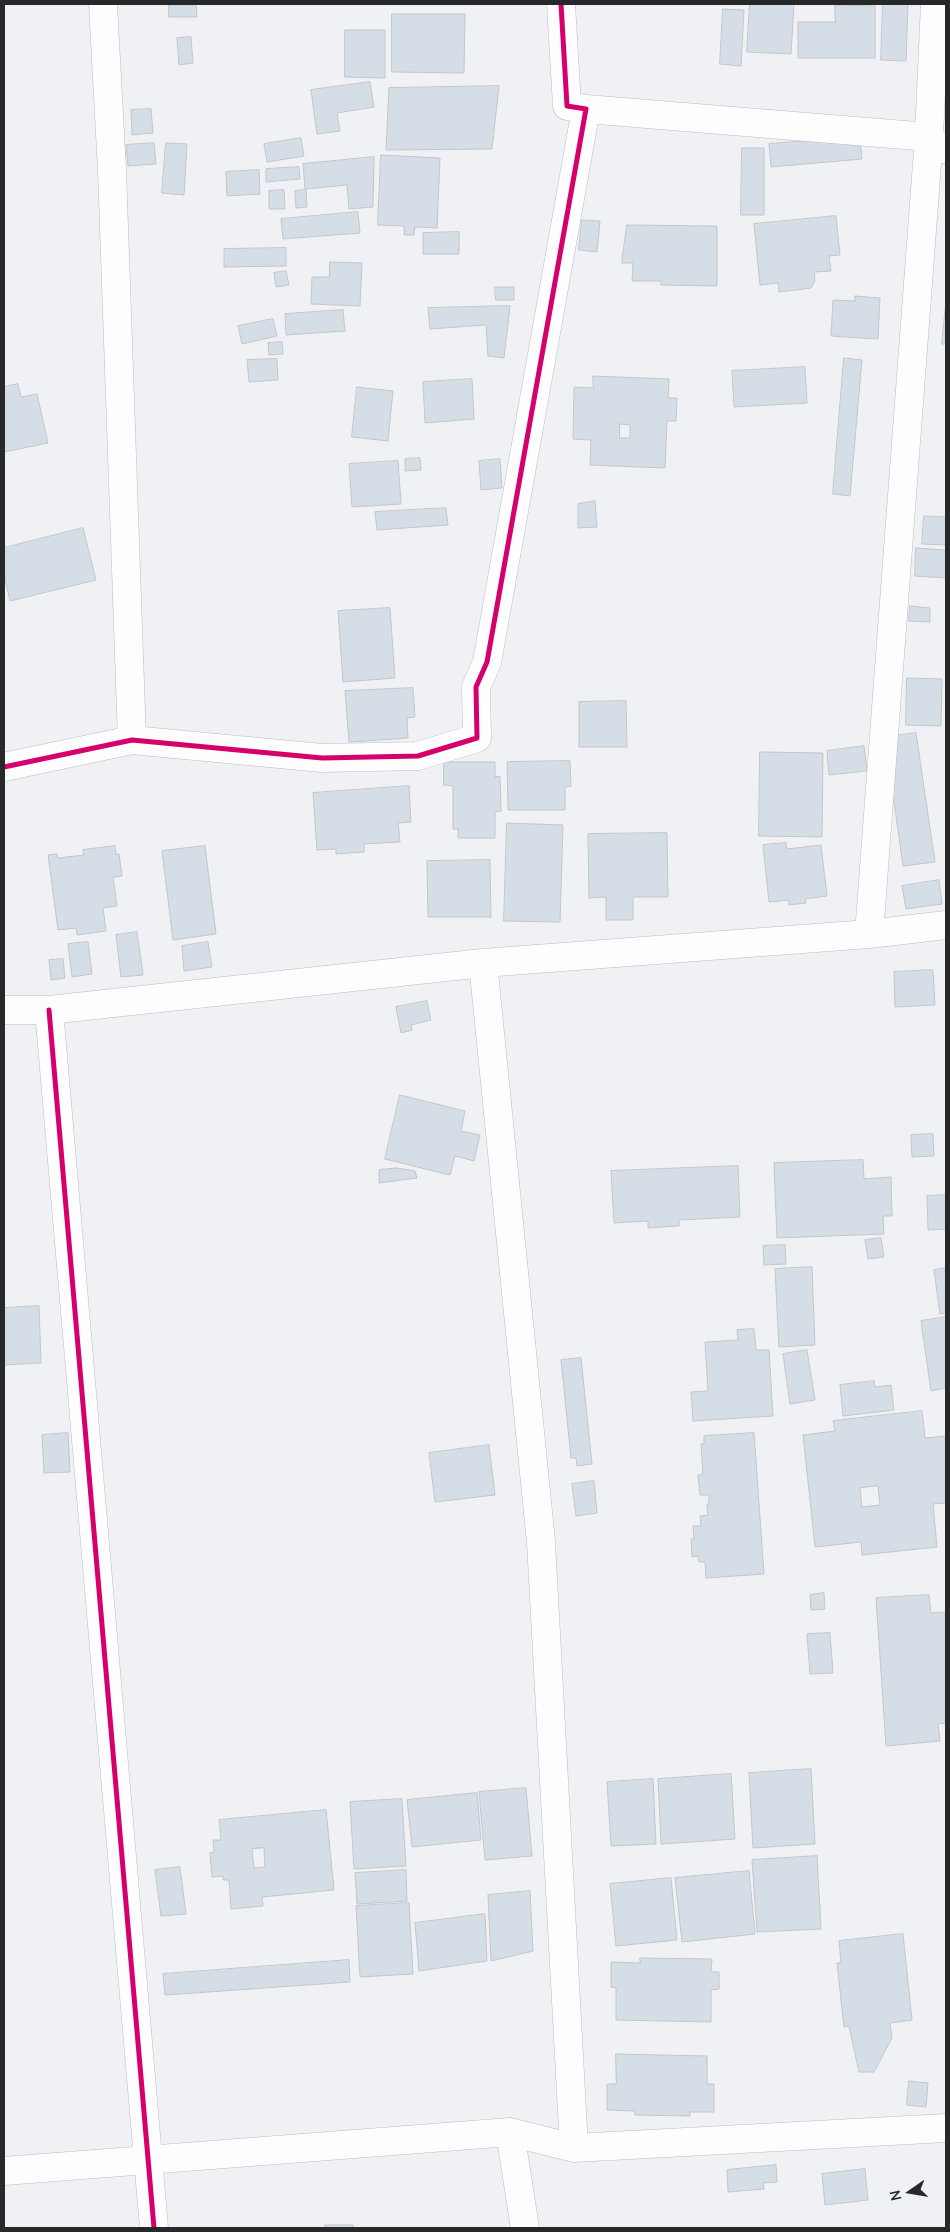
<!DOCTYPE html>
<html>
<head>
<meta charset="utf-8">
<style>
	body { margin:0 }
	#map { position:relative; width:950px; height:2232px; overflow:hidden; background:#eff1f4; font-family:Manrope,sans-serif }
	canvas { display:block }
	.frame { position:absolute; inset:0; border:5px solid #27282a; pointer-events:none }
	.north { position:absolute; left:885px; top:2167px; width:50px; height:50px; -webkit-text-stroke:4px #ecf1f7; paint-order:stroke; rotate:257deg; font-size:14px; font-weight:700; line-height:20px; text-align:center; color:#27282a }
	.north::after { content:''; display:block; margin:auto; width:18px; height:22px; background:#27282a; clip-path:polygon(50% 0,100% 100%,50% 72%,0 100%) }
</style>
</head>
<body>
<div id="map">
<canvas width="950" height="2232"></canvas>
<div class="frame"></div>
<div class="north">N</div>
</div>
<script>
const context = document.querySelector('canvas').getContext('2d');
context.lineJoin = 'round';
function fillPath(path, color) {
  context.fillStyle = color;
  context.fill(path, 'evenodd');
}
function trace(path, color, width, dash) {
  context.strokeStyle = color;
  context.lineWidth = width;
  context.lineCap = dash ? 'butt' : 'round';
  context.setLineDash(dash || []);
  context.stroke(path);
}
const building = new Path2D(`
	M750 4H794L791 54 747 52Z
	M883 4H908L906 61 881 60Z
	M169 5H196L197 17H169Z
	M835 5 875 6V58H798V22H835Z
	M723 9 744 10 741 66 720 64Z
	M392 14H465L464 73 392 72Z
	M345 30H385V78L345 77Z
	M191 37 193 63 179 65 177 38Z
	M370 82 374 107 337 113 340 131 317 134 311 90Z
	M499 86 492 149 386 150 389 88Z
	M151 109 153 133 132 135 131 110Z
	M860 137 862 159 771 167 769 144Z
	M301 138 304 156 267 162 264 144Z
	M154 143 156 164 128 166 126 145Z
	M166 143 187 144 184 195 162 193Z
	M742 148H764V215H741Z
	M381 155 440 158 437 228 415 227 414 235H404V226L378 225Z
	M374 157 373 207 349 209 347 185 305 189 303 164Z
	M299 167 300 179 266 182V169Z
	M259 170 260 194 227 196 226 172Z
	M284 190 285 209H269V191Z
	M306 190 307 207 296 208 295 191Z
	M358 212 360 233 283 239 281 219Z
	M836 216 840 255 829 256 831 271 814 272 815 281 811 288 779 292 778 283 760 285 754 224Z
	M582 220 600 221 597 252 579 250Z
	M627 225 717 226V286L661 285V281H632L633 263H622Z
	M459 232V254H423V233Z
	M286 248V266L224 267V249Z
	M330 262 362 263 360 306 311 304 312 277H329Z
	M286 271 289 285 276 287 274 273Z
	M495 287H514V300H496Z
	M855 296 880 298 878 339 831 336 833 300 855 301Z
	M946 301V344H942Z
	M510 306 504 358 488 356 486 325 430 329 428 308Z
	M343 310 345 331 286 335 285 314Z
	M273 319 277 336 242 344 238 326Z
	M282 342 283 354 269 355 268 343Z
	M844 358 862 360 850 496 833 494Z
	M277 359 278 380 249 382 247 360Z
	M805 367 807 403 734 407 732 371Z
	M593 376 669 379 668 398H677L676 421H667L665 468 590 465 591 440 573 439 574 387 593 388ZM620 424 630 425V438H620Z
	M472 379 474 419 425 423 423 382Z
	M18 384 21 397 37 394 48 443 4 452V387Z
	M357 387 393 391 388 441 352 437Z
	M420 458 421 470 405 471V459Z
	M500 459 502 488 481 490 479 461Z
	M398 461 401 504 352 507 349 464Z
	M595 501 597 527 578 528V504Z
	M446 508 448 525 377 530 375 512Z
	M924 516 946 517V545L922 544Z
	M83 528 96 580 10 601 4 574V548Z
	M916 548 946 550V578L915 576Z
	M910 606 930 608V622L909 621Z
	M390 608 395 678 343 682 338 611Z
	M907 678 942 679 941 726 906 725Z
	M413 688 415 717 407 718 408 738 349 742 345 691Z
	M626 701 627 747H579V702Z
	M916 733 935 862 903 866 885 737Z
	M864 746 867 771 829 775 827 751Z
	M760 752 823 753 822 837 759 836Z
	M570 761 571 786 565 787V810H508L507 762Z
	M444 762H495V777L500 776 501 811 495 812V838H458V829H453V786L444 785Z
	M409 786 411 822 398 823 400 842 364 844V852L336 854V849L317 850 313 793Z
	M507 823 563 825 560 922 504 921Z
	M667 833 668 897H633V920H606V897L589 898 588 834Z
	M786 843 787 849 821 845 827 896 805 899 806 903 789 905V900L769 902 763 845Z
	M115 846 116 855 119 854 122 876 113 877 117 906 103 908 106 931 77 935 76 928 58 930 48 855 57 854 58 858 84 855 83 850Z
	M205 846 216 934 173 940 162 851Z
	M490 860 491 917H428L427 861Z
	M939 880 942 904 906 909 902 886Z
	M137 932 143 975 121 977 116 935Z
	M88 942 92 974 72 977 68 944Z
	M208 942 212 967 184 971 182 946Z
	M63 959 65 978 51 980 49 960Z
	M933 970 935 1005 895 1007 894 972Z
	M427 1001 431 1020 411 1025 412 1030 401 1033 396 1007Z
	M400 1095 465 1111 461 1131 480 1135 474 1161 455 1156 450 1175 385 1159Z
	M933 1134 934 1156 912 1157 911 1135Z
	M863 1160 864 1179 891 1177 892 1216H883L884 1234 777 1238 774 1163Z
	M738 1166 740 1217 679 1220V1226L648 1228V1221L614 1223 611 1171Z
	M397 1168 415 1171 417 1178 379 1183V1170Z
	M946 1195V1229L928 1230 927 1196Z
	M881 1238 884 1257 868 1259 865 1240Z
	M785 1245 786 1264 764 1265 763 1246Z
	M812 1267 815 1345 779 1347 775 1269Z
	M946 1268V1313L940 1314 934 1270Z
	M39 1306 41 1363 4 1365V1308Z
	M946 1317V1388L931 1391 921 1321Z
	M754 1329 756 1350H769L773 1416 693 1421 691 1392 708 1391 705 1342 738 1340 737 1330Z
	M807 1350 815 1400 790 1404 783 1354Z
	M581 1358 592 1464 577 1466 576 1458H571L561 1360Z
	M874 1381 875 1387 891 1385 894 1410 843 1416 840 1385Z
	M922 1411 925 1438 946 1436V1503L933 1504 937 1547 862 1555 861 1542 815 1547 803 1435 835 1431 833 1421ZM878 1486 880 1505 862 1507 860 1488Z
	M68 1433 70 1472 44 1473 42 1435Z
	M754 1433 764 1574 706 1578 705 1562H699L698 1556 692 1557 691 1539H694L693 1526H701L700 1516 708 1515 707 1504H709V1495H700L698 1475 703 1474 701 1444H704V1436Z
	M489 1445 495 1495 435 1502 429 1453Z
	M594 1481 597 1513 576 1516 572 1484Z
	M824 1593 825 1609 811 1610 810 1595Z
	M929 1595 931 1613 946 1612V1723L938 1724 940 1741 886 1746 876 1598Z
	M830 1633 833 1673 810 1674 807 1634Z
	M811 1769 815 1844 753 1848 749 1773Z
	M731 1774 735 1839 661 1844 658 1779Z
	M653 1779 656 1844 611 1846 607 1782Z
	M526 1788 532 1856 485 1860 479 1792Z
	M477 1793 481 1840 412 1847 407 1800Z
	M402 1799 406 1866 354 1869 350 1802Z
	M326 1810 334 1890 262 1897 263 1906 231 1909 229 1880H223V1876L212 1877 210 1853 214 1852 213 1840H221L219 1820ZM264 1848 265 1867 254 1868 252 1849Z
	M817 1856 821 1929 757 1932 752 1860Z
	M180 1867 186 1914 161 1916 155 1870Z
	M406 1870 407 1901 357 1904 355 1873Z
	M749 1871 755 1934 682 1942 675 1878Z
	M671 1878 677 1940 616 1946 610 1884Z
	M530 1891 533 1951 491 1961 488 1895Z
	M409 1903 413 1974 360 1977 356 1906Z
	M485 1914 487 1961 419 1971 415 1923Z
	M903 1934 912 2020 890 2023 892 2038 874 2072H859L849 2026 844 2027 837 1963H841L839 1941Z
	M640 1958 712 1959 711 1972H719V1989L711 1990V2022L616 2020V1988L611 1987V1962L640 1963Z
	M349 1960 350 1982 165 1995 163 1974Z
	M616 2054 707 2056V2084H714V2112H690V2116L635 2115V2111L607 2110V2084H616Z
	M909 2081 928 2083 926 2107 907 2105Z
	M776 2165 777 2182 763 2183 764 2189 728 2192 727 2170Z
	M865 2169 868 2200 825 2205 822 2174Z
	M325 2225H353V2228H325Z`);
fillPath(building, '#d5dde7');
trace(building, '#c4c6c8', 1);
const minor = new Path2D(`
	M103 4 112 170 132 740
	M586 109 929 137 942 149
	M4 767 132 740 322 758 418 756 477 738 476 687 487 662 586 109 567 106 561 4
	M869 934 929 137 935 4
	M483 963 541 1542 574 2148
	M4 1010H49L483 963 869 934 946 925
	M49 1010 154 2228
	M510 2132 525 2228
	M4 2171 510 2132 574 2148 946 2128`);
trace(minor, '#bcbdc0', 29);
trace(minor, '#fdfdfd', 28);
trace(new Path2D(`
	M4 767 132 740 322 758 418 756 477 738 476 687 487 662 586 109 567 106 561 4
	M49 1010 154 2228`), '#d6006c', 5);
</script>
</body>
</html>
